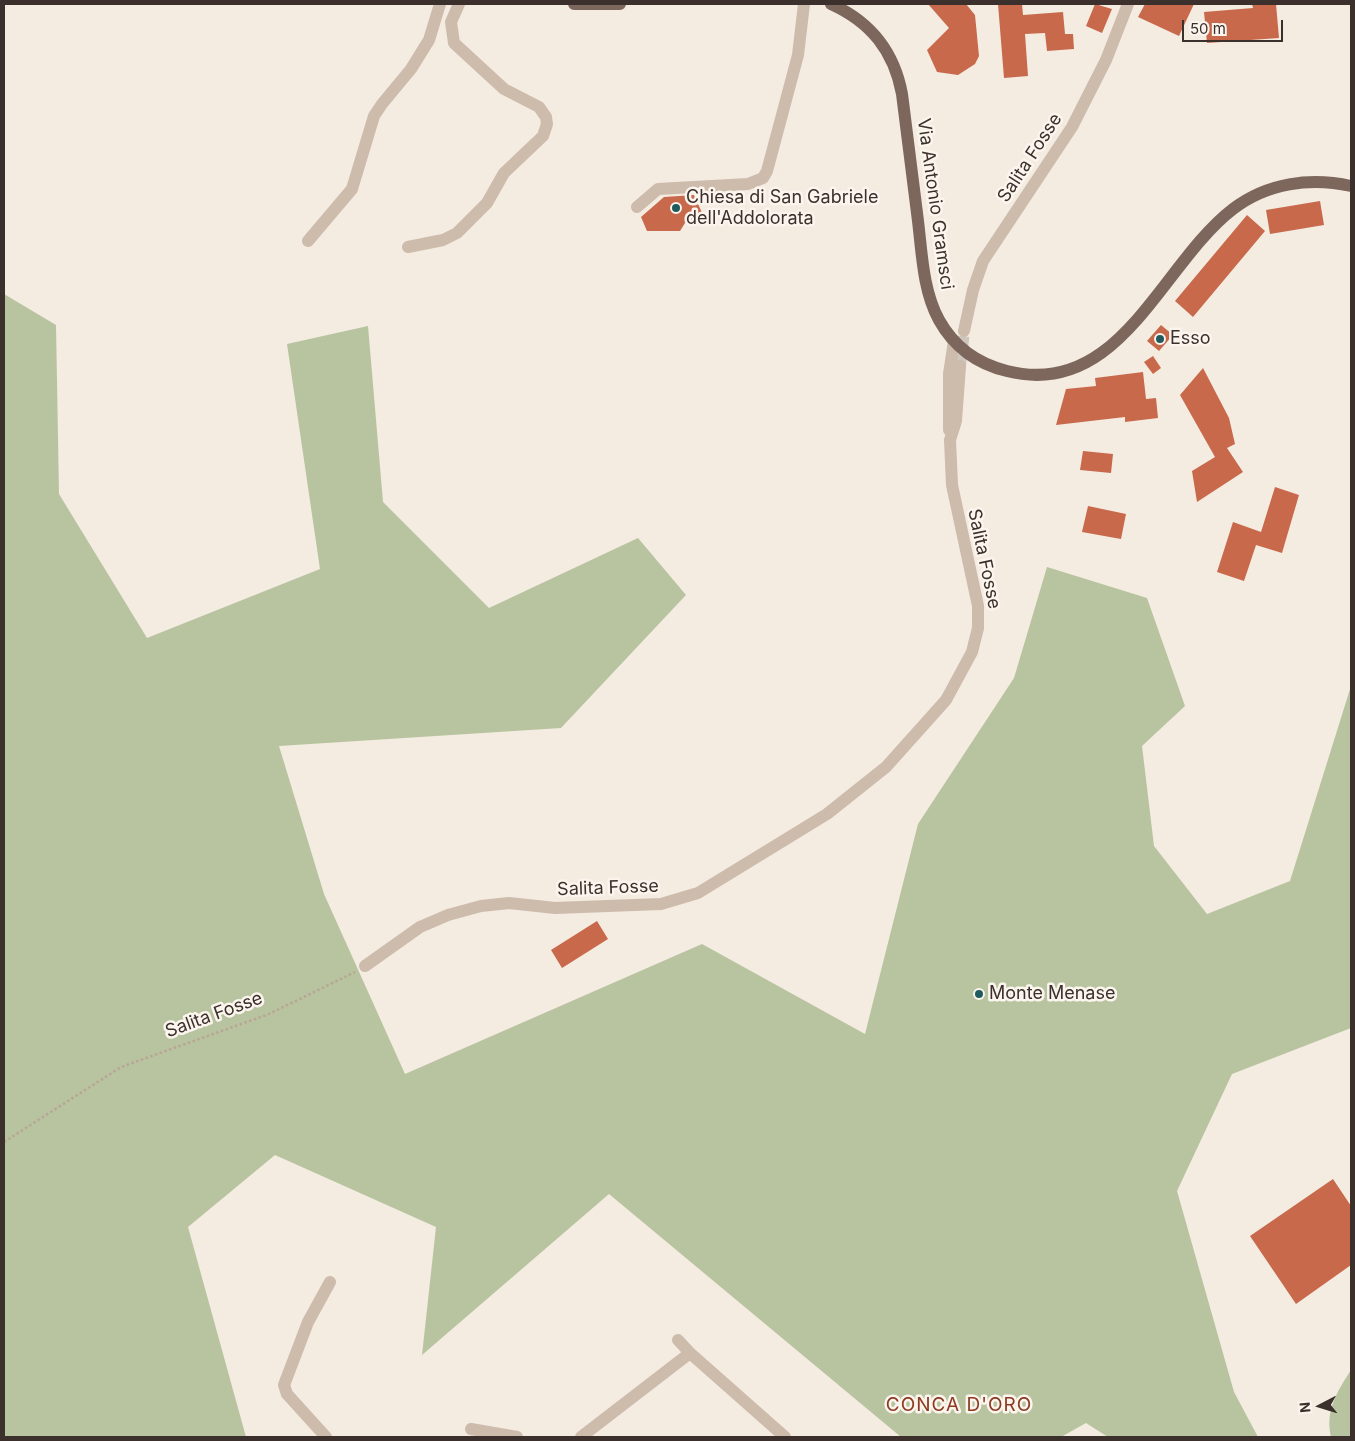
<!DOCTYPE html>
<html>
<head>
<meta charset="utf-8">
<style>
	body { margin:0 }
	#map { position:relative; width:1355px; height:1441px; overflow:hidden; background:#f4ebe1; font-family:Inter,sans-serif }
	canvas { display:block }
	.frame { position:absolute; inset:0; border:5px solid #3b302b; pointer-events:none }
	.north { position:absolute; left:1295px; top:1381px; width:50px; height:50px; -webkit-text-stroke:4px #fbf5ee; paint-order:stroke; rotate:265deg; font-size:14px; font-weight:700; line-height:20px; text-align:center; color:#3b302b }
	.north::after { content:''; display:block; margin:auto; width:18px; height:22px; background:#3b302b; clip-path:polygon(50% 0,100% 100%,50% 72%,0 100%) }
	.scale { position:absolute; left:1182px; top:20px; width:101px; height:22px; box-sizing:border-box; border:2px solid #3b302b; border-top:0; padding-left:6px; font-size:15px; line-height:18px; white-space:nowrap; color:#3b302b; -webkit-text-stroke:4px #fbf5ee; paint-order:stroke }
</style>
</head>
<body>
<div id="map">
<canvas width="1355" height="1441"></canvas>
<div class="frame"></div>
<div class="north">N</div>
<div class="scale">50 m</div>
</div>
<script>
const context = document.querySelector('canvas').getContext('2d');
context.lineJoin = 'round';
function fillPath(path, color) {
  context.fillStyle = color;
  context.fill(path, 'evenodd');
}
function trace(path, color, width, dash) {
  context.strokeStyle = color;
  context.lineWidth = width;
  context.lineCap = dash ? 'butt' : 'round';
  context.setLineDash(dash || []);
  context.stroke(path);
}
function write(font, color, halo, rows, align = 'center') {
  context.font = font + ' Inter,sans-serif';
  context.lineWidth = 5;
  context.setLineDash([]);
  context.textBaseline = 'middle';
  context.strokeStyle = halo;
  context.fillStyle = color;
  for (const [text, x, y, turn = 0] of rows) {
    context.save();
    context.translate(x, y);
    context.rotate((+turn || 0) * Math.PI / 180);
    context.textAlign = isNaN(turn) ? turn : align;
    if (halo) context.strokeText(text, 0, 0);
    context.fillText(text, 0, 0);
    context.restore();
  }
}
fillPath(new Path2D(`
	M4 294 56 325 59 494 147 638 320 569 287 344 368 326 383 502 489 608 638 538 686 595 561 728 279 746 324 894 405 1074 702 944 865 1034 918 824 1014 678 1047 567 1147 598 1185 706 1142 746 1154 846 1207 914 1290 881 1351 686V1028L1232 1074 1177 1191 1234 1392 1258 1437H1108L1086 1423 1061 1437H901L609 1194 422 1355 436 1227 275 1155 188 1227 246 1437H4Z
	M1351 1370V1437H1331C1325 1410 1337 1392 1351 1370Z`), '#b8c4a0');
fillPath(new Path2D(`
	M928 4H966L975 15 979 56 975 64 958 75 937 72 927 50 949 28Z
	M998 4H1022L1023 15 1063 12 1065 34H1073L1074 49 1047 51 1045 33 1025 34 1028 76 1004 78Z
	M1095 4 1112 9 1102 33 1086 26Z
	M1145 4H1194L1179 36 1138 17Z
	M1252 4H1276L1279 38 1207 43 1204 12 1253 8Z
	M694 195 703 215 685 223 680 231H647L641 217 664 197Z
	M1320 201 1324 225 1270 234 1266 210Z
	M1247 215 1265 231 1193 317 1175 301Z
	M1161 325 1173 335 1159 351 1147 341Z
	M1153 356 1161 368 1153 374 1144 362Z
	M1203 368 1229 418 1235 444 1227 448 1243 472 1197 502 1192 471 1215 457 1180 395Z
	M1143 372 1146 399 1156 398 1158 418 1125 422V417L1056 425 1066 389 1096 386 1095 378Z
	M1083 451 1113 454 1111 473 1080 470Z
	M1275 487 1299 495 1282 553 1256 545 1244 581 1217 572 1233 522 1261 532Z
	M1088 506 1126 514 1121 539 1082 532Z
	M597 921 608 939 562 968 551 950Z
	M1333 1179 1351 1206V1265L1296 1304 1250 1236Z`), '#c8694b');
trace(new Path2D(`
	M960 366 964 331`), '#cfc6bd', 12, [12, 6]);
trace(new Path2D(`
	M4 1142 121 1067 269 1014 355 972`), '#b9a596', 2.5, [2.5, 2.5]);
trace(new Path2D(`
	M637 207 658 189 748 184 763 178 767 171 798 55 804 4
	M308 241 352 189 374 116 382 104 411 69 429 40 440 4
	M408 247 443 240 457 233 487 203 504 173 543 136 547 124 546 117 539 107 504 89 454 43 451 22 459 4
	M964 331 973 290 983 261 1072 127 1106 60 1128 4
	M949 430V374L954 341
	M365 966 420 927 448 915 481 906 509 903 555 908 661 904 698 893 827 814 886 767 946 700 972 652 978 628V606L952 485 950 440 956 421 960 366
	M678 1340 690 1353
	M471 1429 517 1437
	M326 1437 287 1394 284 1385 308 1322 330 1282
	M581 1437 690 1353 785 1437`), '#cdbbac', 12);
trace(new Path2D(`
	M574 4H620
	M831 4C871 22 894 51 902 94 907 136 913 179 918 221 922 254 923 291 939 320 954 347 978 364 1007 371 1120 400 1161 264 1233 209 1267 183 1310 177 1351 186`), '#7d675c', 12);
for (const [x, y, r, color] of [
	[676,208,5,"#1f5a5e"],
	[1160,339,5,"#1f5a5e"],
	[979,994,5,"#1f5a5e"]
]) {
  const dot = new Path2D();
  dot.arc(x, y, r, 0, 2 * Math.PI);
  context.fillStyle = color;
  context.fill(dot);
  trace(dot, '#fbf5ee', 2);
}
write('18px', '#3b302b', '#fbf5ee', [
	["Salita Fosse",1030,158,-57],
	["Via Antonio Gramsci",935,204,82],
	["Salita Fosse",984,559,78],
	["Salita Fosse",608,888,-2],
	["Salita Fosse",214,1015,-20]
]);
write('18px', '#3b302b', '#fbf5ee', [
	["Chiesa di San Gabriele",686,198],
	["dell'Addolorata",686,219],
	["Esso",1170,339],
	["Monte Menase",989,994]
], 'left');
context.letterSpacing = '1px';
write('19px', '#8c3b22', '#fbf5ee', [
	["CONCA D'ORO",959,1405]
]);
context.letterSpacing = '0px';
</script>
</body>
</html>
